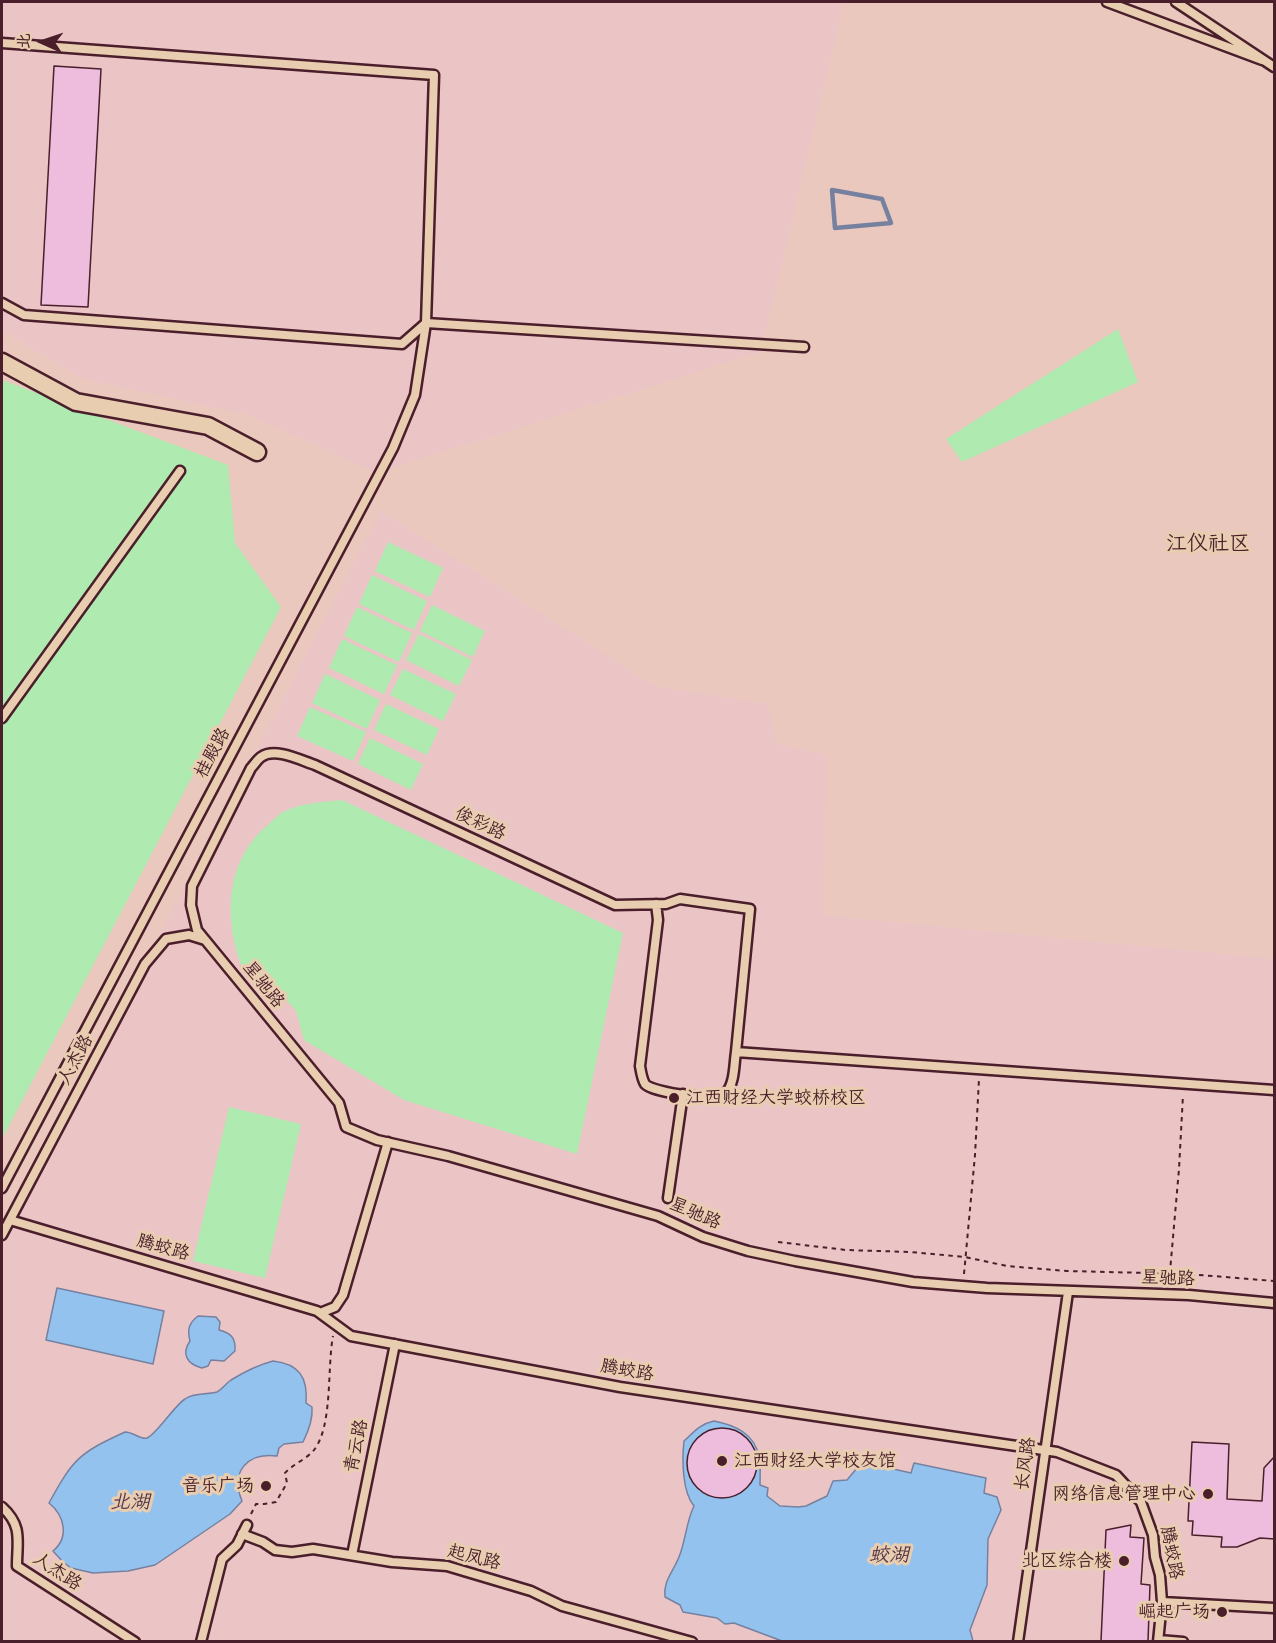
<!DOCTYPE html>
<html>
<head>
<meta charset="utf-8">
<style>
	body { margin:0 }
	#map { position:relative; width:1276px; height:1643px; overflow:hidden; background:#eac8bd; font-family:Pangolin,"LXGW WenKai TC",sans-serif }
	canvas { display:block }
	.frame { position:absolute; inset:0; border:3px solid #4a1f2b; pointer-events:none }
	.north { position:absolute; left:12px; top:12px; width:60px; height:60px; -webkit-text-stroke:4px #e9cdb0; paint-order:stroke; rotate:273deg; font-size:16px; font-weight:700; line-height:24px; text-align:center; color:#4a1f2b }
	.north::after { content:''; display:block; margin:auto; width:21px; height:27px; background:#4a1f2b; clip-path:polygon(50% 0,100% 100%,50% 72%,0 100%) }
</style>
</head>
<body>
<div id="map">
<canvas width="1276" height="1643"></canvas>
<div class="frame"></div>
<div class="north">北</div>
</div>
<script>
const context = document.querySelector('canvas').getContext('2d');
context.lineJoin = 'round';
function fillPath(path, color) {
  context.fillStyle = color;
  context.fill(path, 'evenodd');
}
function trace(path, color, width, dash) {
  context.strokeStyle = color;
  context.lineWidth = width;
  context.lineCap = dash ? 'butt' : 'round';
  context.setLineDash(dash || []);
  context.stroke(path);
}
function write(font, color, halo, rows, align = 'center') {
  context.font = font + ' Pangolin,"LXGW WenKai TC",sans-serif';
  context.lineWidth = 6;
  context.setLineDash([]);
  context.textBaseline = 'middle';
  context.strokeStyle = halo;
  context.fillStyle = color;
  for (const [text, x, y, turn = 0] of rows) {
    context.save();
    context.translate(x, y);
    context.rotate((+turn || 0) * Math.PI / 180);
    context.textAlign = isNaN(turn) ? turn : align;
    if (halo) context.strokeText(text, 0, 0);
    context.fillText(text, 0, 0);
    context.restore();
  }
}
fillPath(new Path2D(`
	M2 2H844L761 352 376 473 249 415 83 379 2 331Z
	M381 511 655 686 768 704 776 744 827 755 823 915 1274 959V1641H2V1238Z`), '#ebc4c6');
fillPath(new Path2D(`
	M1118 329 1138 382 962 462 946 439Z
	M2 380 228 465 235 543 281 607 2 1139Z
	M388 542 443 568 430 597 375 571Z
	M372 575 427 601 414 630 359 604Z
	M432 605 485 631 473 657 420 631Z
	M357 607 412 633 399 662 344 636Z
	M419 634 472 660 459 686 406 660Z
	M342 639 397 665 384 694 329 668Z
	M403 669 456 694 443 721 390 695Z
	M325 674 380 700 367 729 312 703Z
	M386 704 439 729 427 755 374 730Z
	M310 707 366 732 353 761 297 736Z
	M370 738 423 764 411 790 358 764Z
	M342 800 623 933 577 1154 404 1100 304 1040 296 1011 265 976 244 972C223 922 224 860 269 824 273 820 278 815 283 812 301 803 322 802 342 800Z
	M229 1107 301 1124 265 1278 193 1261Z`), '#afeab0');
const water = new Path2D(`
	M57 1288 164 1311 153 1364 46 1340Z
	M198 1316 216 1317 220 1322 219 1330C231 1333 236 1338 235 1351L224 1361 211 1360 208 1366 202 1368C187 1364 181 1354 190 1341 187 1329 189 1323 198 1316Z
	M273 1361C299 1364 308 1377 306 1403L312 1407C313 1418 308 1432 303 1442L284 1444 279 1448 277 1456C247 1452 230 1472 242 1501L230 1514 155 1565 128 1571 93 1573 71 1568 63 1562 53 1551C70 1537 64 1515 49 1503 73 1459 79 1453 125 1432 134 1432 140 1440 147 1438 156 1435 174 1406 185 1399 194 1392 207 1395 217 1392 223 1389 225 1384 231 1380 244 1372 258 1365 273 1361Z
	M714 1421C734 1425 755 1433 759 1457 761 1466 760 1476 760 1485L768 1488 767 1496 780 1506 798 1507 806 1506 827 1496 833 1481 847 1480 862 1462 911 1473 914 1463 986 1478 984 1493 997 1497 1001 1510 988 1539 987 1585 970 1630 973 1641H782L734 1623 725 1624 717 1618 683 1612 680 1605 665 1597C663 1581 673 1572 679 1557 686 1540 686 1522 694 1506 682 1492 682 1459 684 1441 694 1432 700 1424 714 1421Z`);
fillPath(water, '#93c2ee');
trace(water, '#7681a0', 1.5);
trace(new Path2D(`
	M832 190 882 199 891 223 835 228Z`), '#7681a0', 4.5);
const building = new Path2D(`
	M54 66 101 69 88 307 41 305Z
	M687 1463a35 35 0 1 1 70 0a35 35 0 1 1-70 0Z
	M1192 1442 1229 1444 1227 1499 1262 1501 1264 1468 1275 1456V1539L1260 1538 1237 1547H1221L1222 1537 1192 1535 1193 1521H1188Z
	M1131 1525 1130 1537 1144 1538 1141 1584 1150 1585 1148 1641H1101L1106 1530Z`);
fillPath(building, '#eebcdc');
trace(building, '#4a1f2b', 1.5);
const service = new Path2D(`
	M1107 2 1262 60
	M1176 2 1274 67
	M2 43 434 75 426 323 415 395 393 448 2 1188
	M2 303 24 315 402 344 426 323 804 347
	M2 718 180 471
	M656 904 658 920 640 1066C641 1072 642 1079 645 1084 653 1093 719 1102 726 1093 735 1083 734 1064 736 1052L1274 1090
	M736 1052 750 909 680 899 666 904 615 905 315 765C300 760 275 747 261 757 257 760 254 765 251 768L192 886 191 905 197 930 339 1103 346 1127 377 1140 448 1156 658 1216 703 1237 748 1251 795 1261 913 1282 987 1288 1189 1295 1274 1303
	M668 1198 683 1094
	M10 1220 317 1311 351 1336 620 1387 1057 1452 1116 1475 1141 1502 1153 1535 1155 1557 1160 1575 1162 1602 1158 1642
	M2 1235 145 964 166 939 189 935 205 940
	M320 1313 335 1307 343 1295 388 1142
	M2 1507C23 1526 17 1541 17 1566L135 1642
	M242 1534 263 1542 275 1550 292 1552 313 1549 392 1562 447 1566 531 1591 562 1606 692 1642
	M352 1555 395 1344
	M1162 1602 1274 1608
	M1159 1640 1183 1642
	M201 1642 222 1559 237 1545 247 1525
	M1018 1642 1068 1292`);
const minor = new Path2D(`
	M2 362 76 402 208 426 257 452`);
trace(service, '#4a1f2b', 13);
trace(minor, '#4a1f2b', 21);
trace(new Path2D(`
	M778 1242 846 1250 911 1252 965 1257 1007 1266 1067 1271 1188 1274 1274 1281
	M964 1274 975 1155 979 1079
	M1169 1283 1179 1169 1183 1095
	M251 1514 256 1504H264L276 1502 287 1483 285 1473C293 1464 307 1459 314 1450 333 1426 327 1367 333 1336`), '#4a1f2b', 2, [4.5, 4.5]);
trace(service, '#e9cdb0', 8);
trace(minor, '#e9cdb0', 16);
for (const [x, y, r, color] of [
	[674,1098,6,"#4a1f2b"],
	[722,1461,6,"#4a1f2b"],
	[266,1486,6,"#4a1f2b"],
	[1208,1494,6,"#4a1f2b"],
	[1124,1561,6,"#4a1f2b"],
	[1222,1612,6,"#4a1f2b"]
]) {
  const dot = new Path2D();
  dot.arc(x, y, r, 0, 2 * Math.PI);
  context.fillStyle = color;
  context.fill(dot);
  trace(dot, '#e9cdb0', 2);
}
write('18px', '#4a1f2b', '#e9cdb0', [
	["桂殿路",213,753,-62],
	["俊彩路",480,824,25],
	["星驰路",263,985,51],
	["人杰路",76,1060,-62],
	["星驰路",695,1214,23],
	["腾蛟路",163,1248,16],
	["星驰路",1168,1279,2],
	["腾蛟路",627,1371,10],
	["青云路",357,1446,-78],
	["长风路",1026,1464,-82],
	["腾蛟路",1171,1553,79],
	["起凤路",474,1558,14],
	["人杰路",57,1572,33]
]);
write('18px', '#4a1f2b', '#e9cdb0', [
	["江西财经大学蛟桥校区",686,1098,"left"],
	["江西财经大学校友馆",734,1461,"left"],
	["音乐广场",254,1486],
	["网络信息管理中心",1196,1494],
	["北区综合楼",1112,1561],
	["崛起广场",1210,1612]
], 'right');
write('italic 20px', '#553748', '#e9cdb0', [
	["北湖",130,1503],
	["蛟湖",889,1556]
]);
write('21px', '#4a1f2b', '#e9cdb0', [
	["江仪社区",1208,545]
]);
</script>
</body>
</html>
